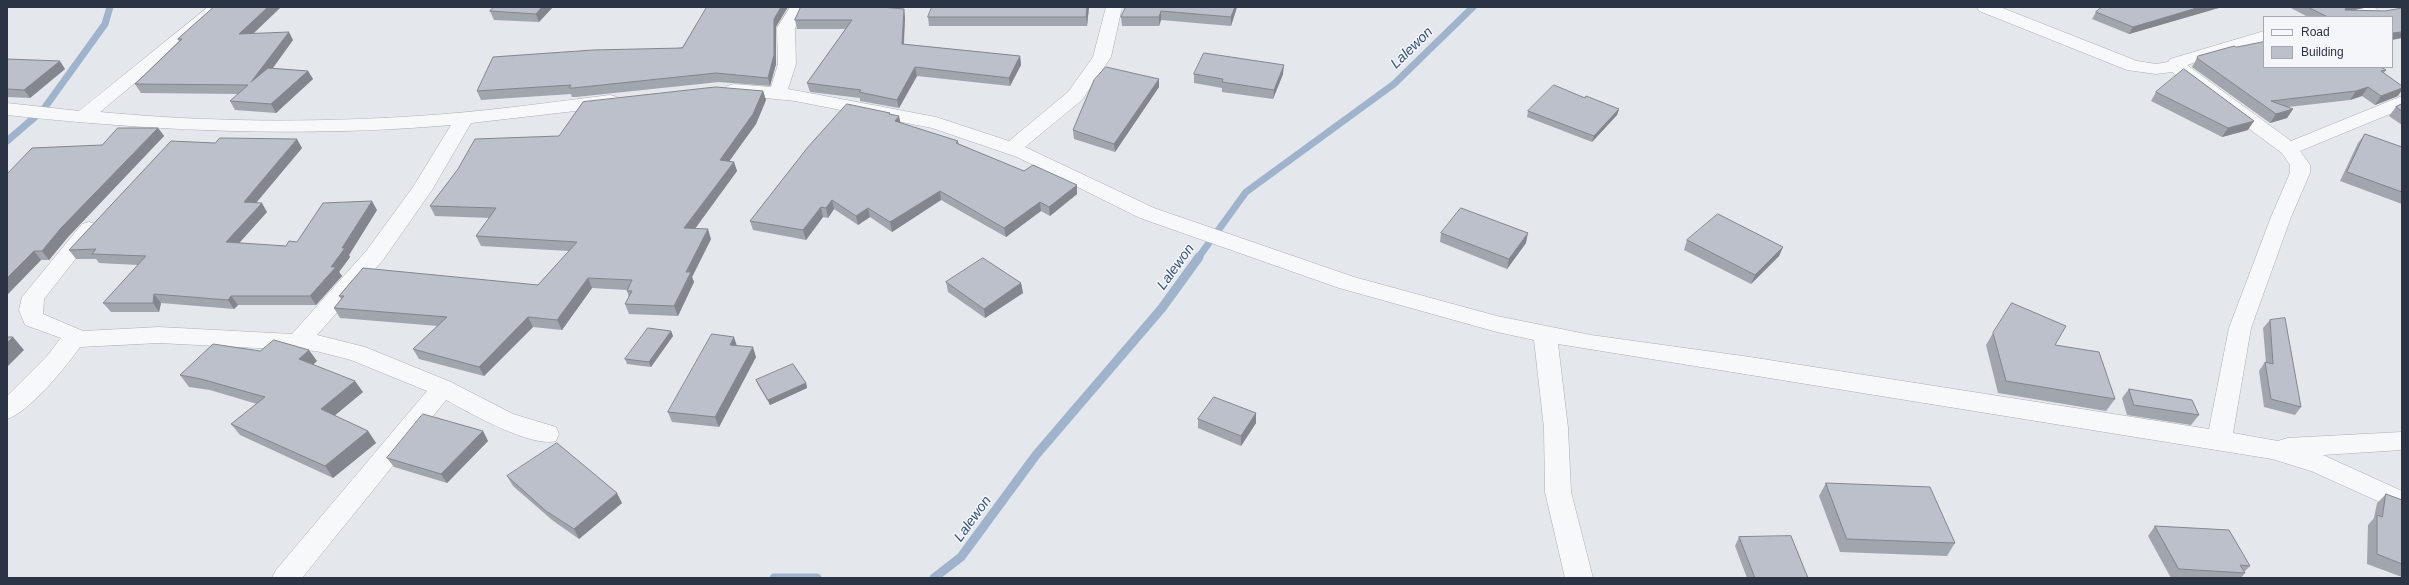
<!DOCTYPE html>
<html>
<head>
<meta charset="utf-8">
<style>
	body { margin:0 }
	#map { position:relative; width:2409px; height:585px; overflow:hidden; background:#e4e7ec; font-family:Arial,sans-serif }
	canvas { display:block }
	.frame { position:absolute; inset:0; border:8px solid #2b3445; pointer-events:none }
	.legend { position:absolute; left:2263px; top:16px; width:130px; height:52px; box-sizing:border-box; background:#f4f6f9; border:1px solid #a4a8b1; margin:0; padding:5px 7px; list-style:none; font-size:12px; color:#2b3445 }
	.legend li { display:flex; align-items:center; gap:8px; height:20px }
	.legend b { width:20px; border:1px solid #a4a8b1 }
</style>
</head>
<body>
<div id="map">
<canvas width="2409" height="585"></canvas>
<div class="frame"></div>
<ul class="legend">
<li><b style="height:5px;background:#f7f8fa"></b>Road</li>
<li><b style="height:11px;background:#bbc0ca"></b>Building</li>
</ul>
</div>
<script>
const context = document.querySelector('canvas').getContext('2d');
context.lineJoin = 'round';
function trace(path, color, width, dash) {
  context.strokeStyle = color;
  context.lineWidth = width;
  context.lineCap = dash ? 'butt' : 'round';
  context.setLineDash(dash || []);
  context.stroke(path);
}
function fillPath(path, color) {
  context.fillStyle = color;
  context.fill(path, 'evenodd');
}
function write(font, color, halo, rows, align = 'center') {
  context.font = font + ' Arial,sans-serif';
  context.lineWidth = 3;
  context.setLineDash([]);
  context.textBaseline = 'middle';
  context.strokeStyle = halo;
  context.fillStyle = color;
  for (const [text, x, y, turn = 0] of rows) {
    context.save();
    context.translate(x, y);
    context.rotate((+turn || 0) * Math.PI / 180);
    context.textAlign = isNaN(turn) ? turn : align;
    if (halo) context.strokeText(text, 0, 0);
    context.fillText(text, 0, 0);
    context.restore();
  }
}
trace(new Path2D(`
	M7 141 43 110 105 24 110 7
	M1198 258 1246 192 1394 84 1473 7`), '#9fb4cc', 7);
trace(new Path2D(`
	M774 578H817
	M934 578 961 557 1036 455 1162 308 1199 257`), '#9fb4cc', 9);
const street = new Path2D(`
	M208 7H226L100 112C205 122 312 123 417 116 482 112 546 103 610 95L617 97 619 101 617 105 610 107 471 123 432 190 383 260 317 335 365 347 451 382 513 414 556 427 559 434 556 441C531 448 470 413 446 400L302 578H272L276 570 427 391 351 360 316 351 159 343 80 347C67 366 28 413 7 419V396L47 356 61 338 25 325 19 310 22 297 82 224 89 222 96 224 99 229 44 299 43 314 83 331 159 327 292 334 367 250 413 187 451 125C303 138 154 131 7 115V103L79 111Z
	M790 7H806L795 28 796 64 788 89 936 117 1009 141 1068 92 1093 57 1106 7H1122L1111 57 1082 100 1025 147 1154 208 1354 277 1497 316 1591 335 1750 357 2209 429 2229 328 2271 217 2290 173V165L2282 153 2172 72 2156 74 2127 70 1979 11 1977 7H2000L2137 61 2156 64 2168 62 2170 59 2264 31V42L2187 65 2291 141 2402 96V109L2300 151 2310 165V173L2291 217 2251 328 2233 433 2278 441 2287 438 2402 432V450L2323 455 2402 491V512L2311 471 2272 459 1558 344 1568 428 1571 492 1593 578H1565L1545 492 1544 428 1534 340 1497 332 1339 288 1140 218 1017 157 932 128 795 101 727 94 725 90 727 86 734 84 771 87 778 64 777 28Z
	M2353 7H2374L2381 13 2378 17H2366Z`);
trace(street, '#a9aeb7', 1);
fillPath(street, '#f7f8fa');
fillPath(new Path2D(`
	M214 7H281L253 34 293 40 273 68 308 71 313 79 276 113 235 110 230 101 239 94 141 93 135 84 179 41 178 39Z
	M494 7H553L539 22 494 20 490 11Z
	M801 7H886L904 9 905 18 904 44 1020 56 1021 65 1010 86 917 76 899 108 860 101V98L810 92 807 83 846 29H797L795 20Z
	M1089 7 1087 26H929L928 17Z
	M1126 7H1237L1231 26 1161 20 1159 26H1122L1121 17Z
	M2222 7 2129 34 2092 19 2096 12Z
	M2289 7H2369L2353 10 2392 17H2308Z
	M776 27V64L770 86 719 82 576 97H572L571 94 481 100 477 91Z
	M2236 47 2386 70 2384 73 2398 96 2375 105 2362 96 2350 100 2288 107 2293 109 2287 118 2270 123 2192 67 2198 56Z
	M7 59 65 69 30 98 7 97Z
	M1194 74H1283L1273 99 1222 92V88L1194 83Z
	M1159 79V87L1115 152 1074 139 1073 130Z
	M763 91 766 100 756 124 729 161 734 162 737 171 695 229 711 239 692 277 694 282 678 316 629 314 625 304 629 297 627 291V290L592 288 562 330 533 327 484 376 419 359 413 349 438 326 340 318 334 308 341 299 339 296 538 285 569 251 481 246 476 236 490 218 435 216 430 206 559 136Z
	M2156 92 2248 130 2222 137 2151 101Z
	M1585 98 1619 109 1617 115 1592 142 1527 117 1528 111Z
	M2402 104V125L2389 116 2396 107Z
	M890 114 900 123 958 141 959 144 1077 194 1050 216 1041 211 1006 237 941 200 892 232 870 217 858 225 834 209 828 218 823 217 806 240 753 230 750 221Z
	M158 128 164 136 68 237 49 260H41L7 295V174Z
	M2365 134 2402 147V204L2340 181 2358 143Z
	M302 148 257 202 267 212 239 243 286 246 377 210 349 255 350 257 339 272 342 276 316 305H238L234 309 161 303 159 312H111L103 303 138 265 99 263 96 259H76L69 250Z
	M1441 233 1526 243 1507 269 1440 242Z
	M1687 240 1783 247 1779 256 1751 284 1684 250Z
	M946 282 1021 283 1023 293 985 318 948 292Z
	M2270 320 2301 407 2295 415 2264 407 2259 371 2265 362 2266 363 2263 328Z
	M671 331 673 336 651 367 627 364 625 359Z
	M1993 333 2055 345 2115 399 2106 411 1998 393 1986 345Z
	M737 346 756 357 719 427 672 422 668 412Z
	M317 361 313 364 363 392 334 416 368 431 376 443 333 478 240 435 231 424 257 404 210 390 189 387 180 375Z
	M756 380 806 383 807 388 770 405 758 385Z
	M2129 389 2199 415 2191 425 2127 415 2122 398Z
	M1256 413V423L1241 446 1198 428V419Z
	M483 431 488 441 447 483 394 467 387 458Z
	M507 476 622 503 579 539 552 520 513 486Z
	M1826 483 1955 543 1947 556 1840 552 1819 496Z
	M2386 494 2402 500V577L2367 564 2368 525 2374 518 2377 503Z
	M2155 526 2250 566 2244 572 2245 573 2241 578H2171L2148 536Z
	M1739 537 1808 578H1747L1735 546Z`), '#a1a5ae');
fillPath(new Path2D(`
	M268 7H281L244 42 239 34Z
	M542 7H553L539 22 536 14Z
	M781 7H788L776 27V64L770 86 768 78 774 19Z
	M1087 7H1089L1087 26 1086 17Z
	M1235 7H1237L1231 26V17Z
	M2200 7H2222L2129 34 2133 27Z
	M2346 7H2369L2344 12Z
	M904 9 905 18 903 52 902 44Z
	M1161 11V20L1159 26V17Z
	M289 32 293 40 256 91 251 82Z
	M2402 32V38L2392 40V33Z
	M1020 56 1021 65 1010 86 1009 78Z
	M60 61 65 69 30 98 24 90Z
	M1284 65 1283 74 1273 99 1274 90Z
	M915 67 917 76 899 108 897 100Z
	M308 71 313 79 276 113 271 104Z
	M1159 79V87L1115 152 1114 144Z
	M2368 87 2362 96 2350 100 2356 91Z
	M2402 88V90L2398 96 2375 105 2381 96Z
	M763 91 766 100 756 124 723 170 720 160Z
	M1619 109 1617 115 1592 142 1594 136Z
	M2293 109 2287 118 2270 123 2276 114Z
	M899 116 901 125 895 121Z
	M2254 121 2248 130 2222 137 2228 128Z
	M158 128 164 136 68 237 49 260 42 251 61 228Z
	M297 139 302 148 249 211 244 202Z
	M734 162 737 171 688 238 684 228Z
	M1077 185V194L1050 216 1049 207Z
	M940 191 941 200 892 232 890 222Z
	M832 200 834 209 828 218 826 208Z
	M372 201 377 210 349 255 350 257 339 272 342 276 316 305 310 296 331 267 342 248Z
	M1040 202 1041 211 1006 237 1004 228Z
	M262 203 267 212 232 251 226 242Z
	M821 207 823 217 806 240 803 230Z
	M868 208 870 217 858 225 856 216Z
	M708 229 711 239 692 277 694 282 678 316 674 306 686 272Z
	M1528 233 1526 243 1507 269 1509 259Z
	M1783 247 1779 256 1751 284 1755 275Z
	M34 251 41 260 7 295V278Z
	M588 278 592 288 562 330 557 320Z
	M1021 283 1023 293 985 318 984 309Z
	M154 294 161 303 159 312 153 303Z
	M231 296 238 305 234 309 228 300Z
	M528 317 533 327 484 376 479 367Z
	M671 331 673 336 651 367 649 362Z
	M13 337 24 350 7 367V343Z
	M734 337 737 346 730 345Z
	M753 347 756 357 719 427 715 417Z
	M309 350 317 361 307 370 299 359Z
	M355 381 363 392 328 421 321 409Z
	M806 383 807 388 770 405 768 400Z
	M1256 413V423L1241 446V436Z
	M368 431 376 443 333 478 325 466Z
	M483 431 488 441 447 483 441 474Z
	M617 493 622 503 579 539 574 529Z`), '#83868d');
const building = new Path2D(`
	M214 7H268L239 34 289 32 251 82 268 68 308 71 271 104 230 101 248 85 135 84 182 39H178Z
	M494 7H542L536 14 490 11Z
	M707 7H781L774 19V55L768 78 716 73 573 88H569L571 85 477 91 493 57 593 50 682 48Z
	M801 7H882L904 9 902 44 1020 56 1009 78 915 67 897 100 859 92 861 90 807 83 852 20H795Z
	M932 7H1087L1086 17H928Z
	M1126 7H1235L1231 17 1161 11 1159 17H1121Z
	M2102 7H2200L2133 27 2096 12Z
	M2308 7H2346L2345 10 2385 11 2402 8V32L2392 33V17H2328Z
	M2264 42V67H2381L2386 70 2381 71 2402 86V88L2381 96 2368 87 2356 91 2271 101 2293 109 2276 114 2197 58 2198 56 2234 46 2236 47Z
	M1204 53 1284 65 1274 90 1222 82 1223 79 1194 74Z
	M7 59 60 61 24 90 7 89Z
	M1106 67 1159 79 1114 144 1073 130 1094 80Z
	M2184 69 2254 121 2228 128 2156 92Z
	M1554 85 1585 98 1586 96 1619 109 1594 136 1528 111Z
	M716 87 763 91 753 114 720 160 734 162 684 228 708 229 686 272H691L674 306 625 304 632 291H627L632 280 588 278 557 320 528 317 479 367 413 349 447 317 334 308 344 296H339L363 268 538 285 577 242 476 236 496 208 430 206 458 169 475 139 559 136 583 102Z
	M847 104 890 113 889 114 899 116 895 121 958 141 956 143 1024 171 1033 165 1077 185 1049 207 1040 202 1004 228 940 191 890 222 868 208 856 216 832 200 826 208 821 207 803 230 750 221 808 147Z
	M2402 104V111L2396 107Z
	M118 128H158L61 228 42 251H34L7 278V174L32 148 102 145Z
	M2365 134 2402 147V192L2347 172Z
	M220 138 297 139 244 202 262 203 226 242 286 246 289 241 297 242 323 203 372 201 342 248H345L331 267H336L310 296H231L228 300 154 294 153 303H103L146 256 92 254 96 249 69 250 171 141 215 143Z
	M1461 208 1528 233 1509 259 1441 233Z
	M1718 214 1783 247 1755 275 1687 240Z
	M983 258 1021 283 984 309 946 282Z
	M2012 303 2066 326 2055 345 2099 352 2115 399 2006 381 1993 333Z
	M2285 318 2301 407 2271 399 2265 362 2273 364 2270 320Z
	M648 328 671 331 649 362 625 359Z
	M712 334 734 337 730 345 753 347 715 417 668 412Z
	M7 337H13L7 343Z
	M274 340 309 350 299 359 355 381 321 409 368 431 325 466 231 424 265 397 201 379 180 375 213 344 260 351Z
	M793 364 806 383 768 400 756 380Z
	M2129 389 2192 400 2199 415 2134 405Z
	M1214 397 1256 413 1241 436 1198 419Z
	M423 414 483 431 441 474 387 458Z
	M557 443 617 493 574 529 546 511 507 476Z
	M1826 483 1930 487 1955 543 1847 539Z
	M2386 494 2402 500V564L2377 554V515L2382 517Z
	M2155 526 2229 530 2250 566 2240 565 2245 573 2179 569Z
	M1791 536 1808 578H1755L1739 537Z`);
fillPath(building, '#bbc0ca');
trace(building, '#83868d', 1);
write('italic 14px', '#34527a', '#f4f6f9', [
	["Lalewon",1412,48,-44],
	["Lalewon",1176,267,-54],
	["Lalewon",973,519,-54]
]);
</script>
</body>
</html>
